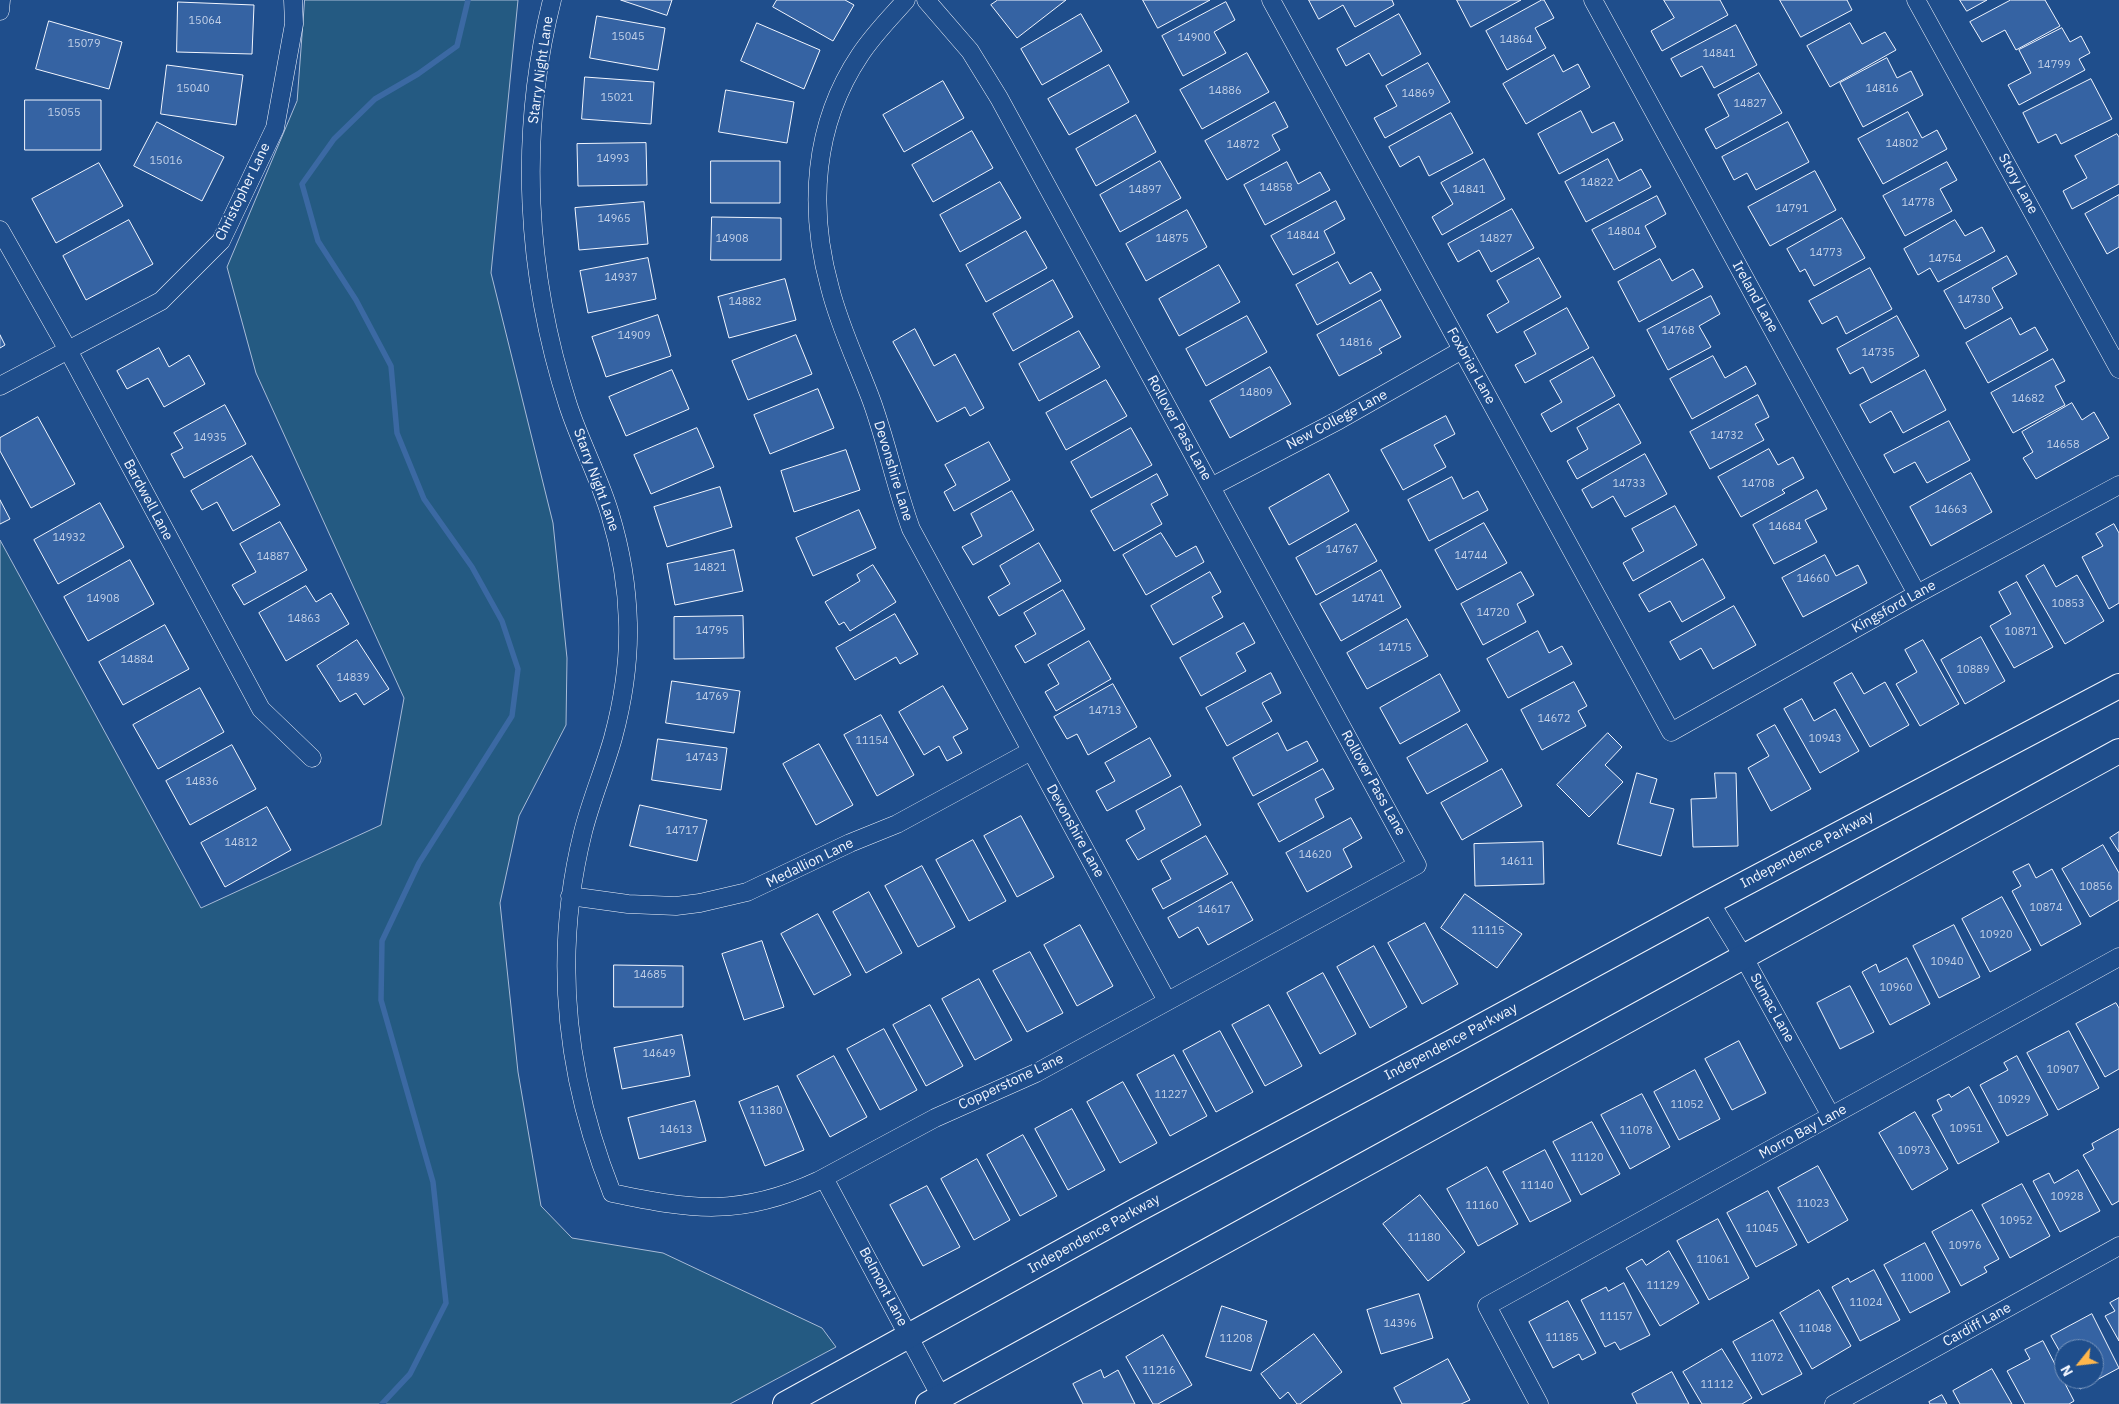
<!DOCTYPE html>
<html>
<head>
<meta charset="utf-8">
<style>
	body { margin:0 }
	#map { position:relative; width:2119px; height:1404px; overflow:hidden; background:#1f4e8c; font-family:"IBM Plex Sans",sans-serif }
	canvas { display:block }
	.north { position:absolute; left:2054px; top:1339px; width:50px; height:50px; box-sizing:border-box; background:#1f4e8c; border:1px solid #7391ba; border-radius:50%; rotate:241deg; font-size:14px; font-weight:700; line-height:20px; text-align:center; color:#f2f6ff }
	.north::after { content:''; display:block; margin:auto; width:18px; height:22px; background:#ffb74d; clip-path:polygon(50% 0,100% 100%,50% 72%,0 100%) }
</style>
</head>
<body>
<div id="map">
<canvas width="2119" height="1404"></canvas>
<div class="north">N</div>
</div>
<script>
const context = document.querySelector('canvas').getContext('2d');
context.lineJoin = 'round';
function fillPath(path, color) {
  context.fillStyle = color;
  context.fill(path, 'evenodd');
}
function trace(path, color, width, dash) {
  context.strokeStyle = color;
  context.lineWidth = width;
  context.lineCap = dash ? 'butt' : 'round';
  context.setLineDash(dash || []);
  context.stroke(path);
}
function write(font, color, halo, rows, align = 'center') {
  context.font = font + ' "IBM Plex Sans",sans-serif';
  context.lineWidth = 4;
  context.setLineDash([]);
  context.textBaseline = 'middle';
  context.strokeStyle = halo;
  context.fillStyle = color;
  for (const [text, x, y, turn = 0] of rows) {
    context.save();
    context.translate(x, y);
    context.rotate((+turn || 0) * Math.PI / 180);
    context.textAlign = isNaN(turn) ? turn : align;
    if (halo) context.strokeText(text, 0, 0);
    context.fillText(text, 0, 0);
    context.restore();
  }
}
const green = new Path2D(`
	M305 0H518L491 273 553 523 567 658 566 725 519 816 500 903 518 1072 541 1206 572 1238 663 1253 822 1328 836 1347 730 1404H0V540L201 908 381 825 404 698 256 373 227 267 297 101Z`);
fillPath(green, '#245a82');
trace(green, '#a8bbd7', 1);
trace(new Path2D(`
	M382 1404 410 1374 446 1303 433 1182 381 1000 382 941 419 863 512 716 518 669 502 621 472 567 424 499 397 433 391 366 356 300 318 241 302 184 334 139 375 99 418 74 457 46 468 0`), '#3b69a3', 5.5);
const building = new Path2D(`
	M621 0H672L667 15Z
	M777 0H845L854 5 833 41 773 7Z
	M998 0H1066L1017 38 991 5Z
	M1143 0H1210L1158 28Z
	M1309 0H1392L1394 5 1355 27 1343 5 1319 19Z
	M1457 0H1521L1471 27Z
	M1542 0H1544L1554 18 1535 28 1546 48 1507 70 1486 31Z
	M1664 0H1720L1728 15 1662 51 1651 31 1674 18Z
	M1780 0H1847L1852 10 1801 37Z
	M1960 0H1987L1967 11Z
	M2011 0H2045L2060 26 2016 50 2005 30 1982 42 1970 22Z
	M178 2 254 5 252 54 177 52Z
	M1226 2 1235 20 1214 32 1226 53 1183 76 1162 36Z
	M1081 14 1102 51 1042 85 1021 49Z
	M1399 14 1421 54 1382 76 1369 53 1346 66 1337 49Z
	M597 16 665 28 658 70 590 58Z
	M49 21 122 42 109 89 36 69Z
	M757 23 820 50 804 89 741 61Z
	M1850 23 1862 44 1885 32 1896 50 1830 87 1807 46Z
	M1736 25 1757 65 1714 88 1702 66 1681 77 1671 59Z
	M2062 28 2070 42 2081 36 2090 53 2079 59 2085 70 2019 105 2008 85 2031 73 2019 50Z
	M1247 53 1269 92 1202 129 1180 90Z
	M1554 55 1563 72 1578 64 1590 87 1526 124 1503 84Z
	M1887 58 1897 78 1911 71 1923 95 1863 127 1840 83Z
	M1428 63 1450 102 1385 138 1374 118 1397 106 1386 86Z
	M167 65 243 75 236 125 161 114Z
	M1109 65 1129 102 1069 135 1048 99Z
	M1759 73 1782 113 1716 149 1705 129 1729 116 1718 95Z
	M585 77 654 82 651 124 582 119Z
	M2091 79 2112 119 2061 144 2056 134 2038 143 2023 113Z
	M943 81 964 118 904 152 883 115Z
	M726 90 794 102 787 143 719 132Z
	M25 100H101V150H25Z
	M1275 102 1288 127 1272 135 1280 150 1227 180 1205 141Z
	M1581 111 1592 133 1614 122 1623 140 1559 174 1538 134Z
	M1908 112 1922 138 1937 130 1947 149 1883 184 1858 139Z
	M1451 113 1473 153 1429 176 1419 156 1400 167 1389 147Z
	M1136 115 1156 152 1096 186 1076 149Z
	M157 122 224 157 202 201 134 166Z
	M1788 122 1809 162 1756 190 1747 173 1734 180 1722 157Z
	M972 131 993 168 933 202 912 165Z
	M2117 134 2119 137V184L2072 209 2063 191 2087 178 2075 156Z
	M646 143 647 185 578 186 577 144Z
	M1484 159 1505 199 1442 235 1432 217 1453 204 1441 183Z
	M1608 159 1619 181 1641 169 1651 187 1586 222 1565 182Z
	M711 161H780V203H711Z
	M1160 161 1181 198 1120 232 1100 195Z
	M1287 162 1298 184 1320 172 1330 190 1265 225 1244 185Z
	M1947 162 1957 180 1940 189 1952 211 1905 236 1883 196Z
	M99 163 123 206 56 243 32 199Z
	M1815 171 1836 210 1770 246 1748 207Z
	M1000 182 1021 218 960 252 940 215Z
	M2119 195V247L2107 254 2085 214Z
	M1657 196 1666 214 1645 226 1656 247 1614 270 1592 230Z
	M1336 201 1345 219 1324 231 1335 253 1293 275 1271 236Z
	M644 202 648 244 579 250 575 208Z
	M1512 209 1534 248 1491 272 1479 250 1458 262 1448 244Z
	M1187 210 1207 247 1146 281 1126 244Z
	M712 217 781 218V260H711Z
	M1842 218 1865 258 1814 286 1805 269 1800 272 1787 249Z
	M129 220 153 264 86 300 63 256Z
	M1955 220 1965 236 1982 227 1995 251 1938 282 1930 268 1918 275 1904 249Z
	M1026 231 1047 268 986 302 966 265Z
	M2007 256 2017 274 1992 288 2003 308 1965 329 1944 291Z
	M648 258 656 299 588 313 580 271Z
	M1539 258 1561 297 1497 333 1487 315 1509 302 1497 281Z
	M1660 259 1672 281 1693 269 1703 287 1639 322 1618 282Z
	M1338 262 1350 284 1371 272 1381 290 1317 325 1296 285Z
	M1219 265 1240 302 1179 336 1159 299Z
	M1870 268 1892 309 1846 334 1837 316 1822 324 1809 301Z
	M785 279 796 320 729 338 718 297Z
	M1053 280 1073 317 1013 351 993 314Z
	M1711 296 1720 314 1699 326 1711 347 1668 370 1647 330Z
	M1381 300 1401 337 1379 349 1382 353 1339 376 1317 335Z
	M1567 308 1589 348 1525 383 1515 365 1536 354 1524 332Z
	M658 315 671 356 606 377 592 337Z
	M1247 316 1267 352 1206 386 1186 349Z
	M1897 316 1919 356 1871 383 1863 367 1850 374 1837 349Z
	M2011 318 2020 335 2035 327 2048 350 1988 383 1966 343Z
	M915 329 934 366 955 354 984 408 970 416 965 407 937 422 893 342Z
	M1079 331 1100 367 1039 401 1019 364Z
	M0 335 5 345 0 348Z
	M796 335 812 374 748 400 732 361Z
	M159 348 169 367 189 355 205 384 164 407 148 378 127 389 117 371Z
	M1713 356 1725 378 1746 366 1756 384 1692 419 1670 379Z
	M1593 357 1615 396 1551 432 1541 414 1562 402 1550 381Z
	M2053 359 2065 381 2055 386 2065 405 2013 433 1991 393Z
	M1270 367 1291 404 1230 438 1210 401Z
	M672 370 689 409 626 436 609 397Z
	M1925 370 1946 410 1903 433 1891 411 1870 423 1860 405Z
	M1106 380 1127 416 1066 450 1046 413Z
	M818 389 834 428 770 454 754 415Z
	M1758 395 1769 417 1755 424 1764 440 1710 469 1690 432Z
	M2072 403 2082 420 2094 412 2109 438 2036 479 2023 458 2033 452 2022 432Z
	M1619 404 1641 443 1577 479 1567 461 1588 449 1577 428Z
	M225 405 246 444 184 478 171 454 183 448 174 433Z
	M1446 416 1455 434 1434 445 1446 467 1403 490 1381 450Z
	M38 417 75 484 31 508 0 451V438Z
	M1949 421 1970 460 1927 483 1915 462 1894 473 1884 455Z
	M697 428 714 467 651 494 634 455Z
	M1131 428 1152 465 1091 498 1071 462Z
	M989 442 1010 480 954 511 944 492 956 485 945 465Z
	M1769 449 1778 465 1793 457 1804 478 1782 490 1785 493 1741 517 1718 477Z
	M846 450 860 490 794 512 781 471Z
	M1645 454 1667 494 1625 517 1613 496 1592 508 1582 490Z
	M252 456 280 505 233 531 217 502 202 510 191 491Z
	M1971 473 1992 512 1931 546 1910 507Z
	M1157 474 1168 495 1151 504 1162 524 1114 551 1091 511Z
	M1329 474 1349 511 1289 545 1269 508Z
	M1452 477 1463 499 1478 491 1488 510 1429 541 1408 500Z
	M720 487 732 527 667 547 654 507Z
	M1817 490 1827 509 1805 520 1817 542 1774 564 1753 525Z
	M1012 491 1034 530 973 565 962 547 982 536 971 514Z
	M0 500 10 519 0 524Z
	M100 503 124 547 58 584 34 540Z
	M1675 506 1697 545 1633 581 1623 563 1644 551 1632 529Z
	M859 510 876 548 813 576 796 538Z
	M280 522 307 570 244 605 232 585 256 572 240 544Z
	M1484 523 1507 563 1457 590 1435 550Z
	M1356 524 1377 561 1316 595 1296 558Z
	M2114 524 2119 533V603L2109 609 2082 557 2103 546 2096 534Z
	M1161 533 1176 557 1196 546 1204 562 1146 595 1123 555Z
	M1039 543 1061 581 999 616 988 597 1010 584 1000 566Z
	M734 550 743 591 675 605 667 564Z
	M1825 555 1836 576 1858 565 1867 583 1803 617 1782 578Z
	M1703 559 1725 598 1682 622 1670 601 1649 612 1639 595Z
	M130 560 154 604 88 641 64 597Z
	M873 565 896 602 850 631 844 622 839 625 825 602 860 581 857 575Z
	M2044 565 2056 587 2077 575 2104 621 2065 644 2026 576Z
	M1381 570 1401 607 1341 641 1320 604Z
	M1210 572 1221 592 1212 597 1223 617 1173 645 1151 606Z
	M1521 572 1534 595 1517 604 1526 622 1483 645 1461 604Z
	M2017 582 2053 647 2014 668 1990 626 2011 614 1999 592Z
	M306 586 316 602 331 593 349 624 286 661 259 613Z
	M1063 590 1085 629 1025 663 1015 646 1036 634 1024 613Z
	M1734 606 1756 645 1713 669 1701 648 1680 660 1670 642Z
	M895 614 918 654 900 664 896 657 855 680 836 648Z
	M743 616 744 658 674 659V617Z
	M1407 619 1428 656 1367 689 1347 653Z
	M1244 623 1255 643 1236 653 1246 671 1201 696 1180 658Z
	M165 625 189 669 123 705 99 662Z
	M1538 631 1549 653 1562 646 1572 664 1508 698 1487 659Z
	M1981 637 2005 681 1965 704 1941 660Z
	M357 640 389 689 364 705 356 693 340 702 317 666Z
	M1923 640 1959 704 1920 726 1896 684 1917 672 1905 650Z
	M1089 641 1111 679 1056 711 1045 692 1059 684 1048 665Z
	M1271 673 1281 693 1262 703 1272 721 1227 746 1206 708Z
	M1852 673 1864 694 1885 682 1909 725 1870 747 1834 683Z
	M1440 674 1460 711 1400 744 1380 708Z
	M672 681 740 691 734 733 666 723Z
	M1574 682 1587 706 1578 711 1586 726 1542 750 1521 710Z
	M1113 684 1137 727 1088 755 1077 734 1067 739 1054 717Z
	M943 686 968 729 953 737 962 753 947 761 939 746 924 755 899 712Z
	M200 688 224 732 158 769 133 725Z
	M1802 699 1814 721 1835 709 1859 751 1820 773 1784 709Z
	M881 715 914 775 877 796 844 735Z
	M1467 724 1488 761 1427 794 1407 758Z
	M1775 725 1811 789 1771 811 1748 768 1769 756 1757 735Z
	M1278 733 1287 751 1307 741 1318 761 1253 796 1233 758Z
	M1608 733 1622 747 1605 765 1623 782 1589 817 1557 785Z
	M1150 738 1171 776 1107 811 1096 791 1115 781 1105 763Z
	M658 739 727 748 721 790 652 780Z
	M819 744 853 805 816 825 783 764Z
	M232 745 256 789 190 825 166 781Z
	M1323 769 1334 789 1315 799 1324 817 1279 842 1258 804Z
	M1502 769 1522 806 1462 840 1441 803Z
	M1637 773 1657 779 1650 803 1674 809 1661 856 1618 844Z
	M1715 773H1736L1738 846 1693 847 1691 799 1716 798Z
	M1181 786 1201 825 1138 860 1126 840 1145 829 1136 811Z
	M640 805 707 820 697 861 630 846Z
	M267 807 291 850 225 887 201 843Z
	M1021 816 1054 877 1017 897 984 836Z
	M1351 818 1362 838 1343 849 1352 867 1307 892 1286 853Z
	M2119 832V852L2110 838Z
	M1206 836 1228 874 1163 909 1152 889 1171 879 1161 861Z
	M973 840 1006 901 969 921 936 860Z
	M1543 842 1544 884 1475 886 1474 844Z
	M2103 845 2119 873V900L2090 917 2062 869Z
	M2029 864 2036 878 2052 869 2081 924 2041 946 2012 891 2021 886 2013 872Z
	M922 866 955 927 918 947 885 886Z
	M1232 882 1253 920 1208 945 1198 927 1179 938 1168 918Z
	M869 892 902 953 866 973 833 912Z
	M1465 894 1522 934 1497 968 1441 928Z
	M2002 897 2031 950 1990 972 1962 919Z
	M818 914 851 975 814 995 781 934Z
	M1425 923 1458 984 1422 1004 1388 943Z
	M1080 925 1113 986 1077 1006 1044 945Z
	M1954 925 1980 977 1939 998 1913 946Z
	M762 941 784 1007 744 1020 722 954Z
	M1374 946 1407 1007 1370 1028 1337 967Z
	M1030 952 1063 1013 1027 1032 993 971Z
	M1907 958 1930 1004 1890 1025 1862 972 1876 964 1879 972Z
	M614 965 683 966V1007H614Z
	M1323 973 1356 1034 1320 1054 1287 993Z
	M979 979 1012 1040 975 1060 942 999Z
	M1850 986 1874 1032 1840 1049 1817 1003Z
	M2116 1003 2119 1008V1069L2105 1077 2076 1024Z
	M930 1005 963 1066 926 1086 893 1025Z
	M1269 1005 1302 1066 1265 1086 1232 1025Z
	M884 1029 917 1090 880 1110 847 1049Z
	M1220 1031 1253 1092 1216 1112 1183 1051Z
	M2069 1031 2099 1088 2058 1110 2027 1053Z
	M682 1035 690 1076 622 1089 614 1048Z
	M1739 1041 1766 1093 1732 1110 1705 1059Z
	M1174 1055 1207 1116 1170 1136 1137 1075Z
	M834 1056 867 1117 830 1137 797 1076Z
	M2017 1056 2048 1115 2007 1136 1980 1085 2008 1070 2004 1063Z
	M1695 1070 1720 1119 1679 1140 1654 1092Z
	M1123 1082 1157 1143 1120 1163 1087 1102Z
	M778 1086 804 1150 765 1166 739 1102Z
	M1969 1087 1999 1142 1958 1164 1932 1115 1942 1110 1937 1100 1949 1094 1951 1097Z
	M1642 1094 1670 1147 1630 1169 1601 1115Z
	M695 1101 706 1141 639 1159 628 1118Z
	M1072 1109 1105 1170 1068 1190 1035 1129Z
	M1915 1112 1948 1169 1912 1190 1879 1133Z
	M1592 1122 1620 1174 1581 1195 1553 1142Z
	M2119 1129V1201L2112 1205 2083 1155 2094 1149 2092 1144Z
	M1023 1135 1057 1196 1020 1216 987 1155Z
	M1545 1150 1571 1201 1530 1222 1503 1172Z
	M977 1159 1010 1220 974 1240 941 1179Z
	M1818 1166 1848 1220 1808 1243 1778 1188Z
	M1487 1167 1518 1224 1478 1246 1447 1189Z
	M2078 1170 2100 1211 2060 1232 2033 1181 2049 1173 2054 1183Z
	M2022 1184 2050 1236 2010 1258 1982 1205Z
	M927 1186 960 1247 923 1266 890 1205Z
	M1768 1191 1797 1245 1756 1267 1727 1213Z
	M1420 1195 1465 1252 1428 1281 1383 1224Z
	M1972 1210 1999 1259 1984 1267 1987 1272 1961 1286 1932 1232Z
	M1718 1219 1749 1278 1709 1300 1677 1241Z
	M1925 1243 1950 1292 1910 1313 1884 1265Z
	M1669 1251 1699 1303 1660 1326 1626 1268 1642 1259 1646 1265Z
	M1874 1270 1900 1320 1860 1341 1832 1287 1848 1278 1850 1282Z
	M1624 1283 1650 1335 1620 1350 1615 1342 1605 1347 1581 1300 1606 1287 1608 1291Z
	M1819 1290 1851 1346 1812 1369 1780 1313Z
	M1419 1294 1433 1338 1381 1354 1367 1310Z
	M2119 1298V1341L2105 1316 2115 1311 2110 1303Z
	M1568 1301 1596 1353 1582 1360 1579 1354 1553 1368 1529 1322Z
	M1222 1306 1267 1321 1251 1371 1206 1357Z
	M2092 1314 2119 1368 2080 1389 2074 1379H2094V1349H2064V1359L2051 1336Z
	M1773 1320 1802 1374 1762 1395 1733 1342Z
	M1314 1334 1342 1372 1300 1404H1297L1288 1392 1280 1399 1261 1374Z
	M1163 1335 1192 1385 1158 1404H1153L1126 1357Z
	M2043 1341 2074 1401 2069 1404H2025L2007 1371 2030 1359 2025 1350Z
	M1722 1349 1752 1398 1742 1404H1702L1683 1372Z
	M1448 1359 1470 1400 1461 1404H1402L1394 1388Z
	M1992 1369 2012 1404H1960L1953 1391Z
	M1101 1370 1104 1378 1118 1370 1135 1404H1083L1073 1384Z
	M1672 1372 1689 1404H1637L1632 1394Z
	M1942 1395 1947 1404H1930L1929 1402Z`);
fillPath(building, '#3563a3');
trace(building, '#f2f6ff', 1);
const minor = new Path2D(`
	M552 0C518 135 526 274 568 405 580 442 599 477 610 514 621 550 627 586 628 623 629 662 623 701 613 738 604 770 591 800 583 832 552 956 565 1075 612 1193 693 1210 740 1217 818 1181L935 1118 1036 1073 1417 865 999 98 970 51 926 0
	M906 0C890 18 873 35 860 55 813 125 808 209 830 288 840 328 858 364 872 402 887 444 896 488 911 529L1167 1001
	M1271 0 1671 732 1917 594 2119 485
	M1593 0 1917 594
	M1916 0 2119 369
	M0 11 1 0
	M0 230 68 350 261 709 312 758
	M0 386 161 301 221 241 275 128 294 24 293 0
	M1211 487 1339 420 1462 350
	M570 896 628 904 676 906 700 903 747 892 850 843 897 824 1031 751
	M1710 902 1743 956 1831 1116
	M824 1178 941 1397
	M1539 1404 1487 1306 2119 957
	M1834 1404 2119 1246`);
const secondary = new Path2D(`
	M785 1404 1137 1210 1452 1042 1710 902 2119 686
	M928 1404 2119 751`);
trace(minor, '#f2f6ff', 19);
trace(secondary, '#f2f6ff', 26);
trace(minor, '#1f4e8c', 18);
trace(secondary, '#1f4e8c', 24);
write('11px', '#c3d1e8', null, [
	["15064",205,21],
	["15045",628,37],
	["14900",1194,38],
	["14864",1516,40],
	["15079",84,44],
	["14841",1719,54],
	["14799",2054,65],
	["15040",193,89],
	["14816",1882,89],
	["14886",1225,91],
	["14869",1418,94],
	["15021",617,98],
	["14827",1750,104],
	["15055",64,113],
	["14802",1902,144],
	["14872",1243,145],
	["14993",613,159],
	["15016",166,161],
	["14822",1597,183],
	["14858",1276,188],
	["14897",1145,190],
	["14841",1469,190],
	["14778",1918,203],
	["14791",1792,209],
	["14965",614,219],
	["14804",1624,232],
	["14844",1303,236],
	["14908",732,239],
	["14875",1172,239],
	["14827",1496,239],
	["14773",1826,253],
	["14754",1945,259],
	["14937",621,278],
	["14730",1974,300],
	["14882",745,302],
	["14768",1678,331],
	["14909",634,336],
	["14816",1356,343],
	["14735",1878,353],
	["14809",1256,393],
	["14682",2028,399],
	["14732",1727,436],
	["14935",210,438],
	["14658",2063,445],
	["14733",1629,484],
	["14708",1758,484],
	["14663",1951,510],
	["14684",1785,527],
	["14932",69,538],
	["14767",1342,550],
	["14744",1471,556],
	["14887",273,557],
	["14821",710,568],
	["14660",1813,579],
	["14908",103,599],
	["14741",1368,599],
	["10853",2068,604],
	["14720",1493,613],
	["14863",304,619],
	["14795",712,631],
	["10871",2021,632],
	["14715",1395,648],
	["14884",137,660],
	["10889",1973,670],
	["14839",353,678],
	["14769",712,697],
	["14713",1105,711],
	["14672",1554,719],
	["10943",1825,739],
	["11154",872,741],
	["14743",702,758],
	["14836",202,782],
	["14717",682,831],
	["14812",241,843],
	["14620",1315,855],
	["14611",1517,862],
	["10856",2096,887],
	["10874",2046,908],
	["14617",1214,910],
	["11115",1488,931],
	["10920",1996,935],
	["10940",1947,962],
	["14685",650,975],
	["10960",1896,988],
	["14649",659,1054],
	["10907",2063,1070],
	["11227",1171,1095],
	["10929",2014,1100],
	["11052",1687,1105],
	["11380",766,1111],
	["10951",1966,1129],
	["14613",676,1130],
	["11078",1636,1131],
	["10973",1914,1151],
	["11120",1587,1158],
	["11140",1537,1186],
	["10928",2067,1197],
	["11023",1813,1204],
	["11160",1482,1206],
	["10952",2016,1221],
	["11045",1762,1229],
	["11180",1424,1238],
	["10976",1965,1246],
	["11061",1713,1260],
	["11000",1917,1278],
	["11129",1663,1286],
	["11024",1866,1303],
	["11157",1616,1317],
	["14396",1400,1324],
	["11048",1815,1329],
	["11185",1562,1338],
	["11208",1236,1339],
	["11072",1767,1358],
	["11216",1159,1371],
	["11112",1717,1385]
]);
write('14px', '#f2f6ff', '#1f4e8c', [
	["Starry Night Lane",541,70,-82],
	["Story Lane",2018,184,61],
	["Christopher Lane",243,192,-64],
	["Ireland Lane",1755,297,61],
	["Foxbriar Lane",1471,366,61],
	["New College Lane",1337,420,-28],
	["Rollover Pass Lane",1179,428,61],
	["Devonshire Lane",893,471,73],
	["Starry Night Lane",596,480,70],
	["Bardwell Lane",148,500,62],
	["Kingsford Lane",1894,607,-29],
	["Rollover Pass Lane",1373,783,61],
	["Devonshire Lane",1075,831,61],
	["Independence Parkway",1807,850,-28],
	["Medallion Lane",810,863,-26],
	["Sumac Lane",1772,1008,61],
	["Independence Parkway",1451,1042,-28],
	["Copperstone Lane",1011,1082,-25],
	["Morro Bay Lane",1803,1132,-29],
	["Independence Parkway",1094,1234,-29],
	["Belmont Lane",883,1287,62],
	["Cardiff Lane",1977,1325,-29]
]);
</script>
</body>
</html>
